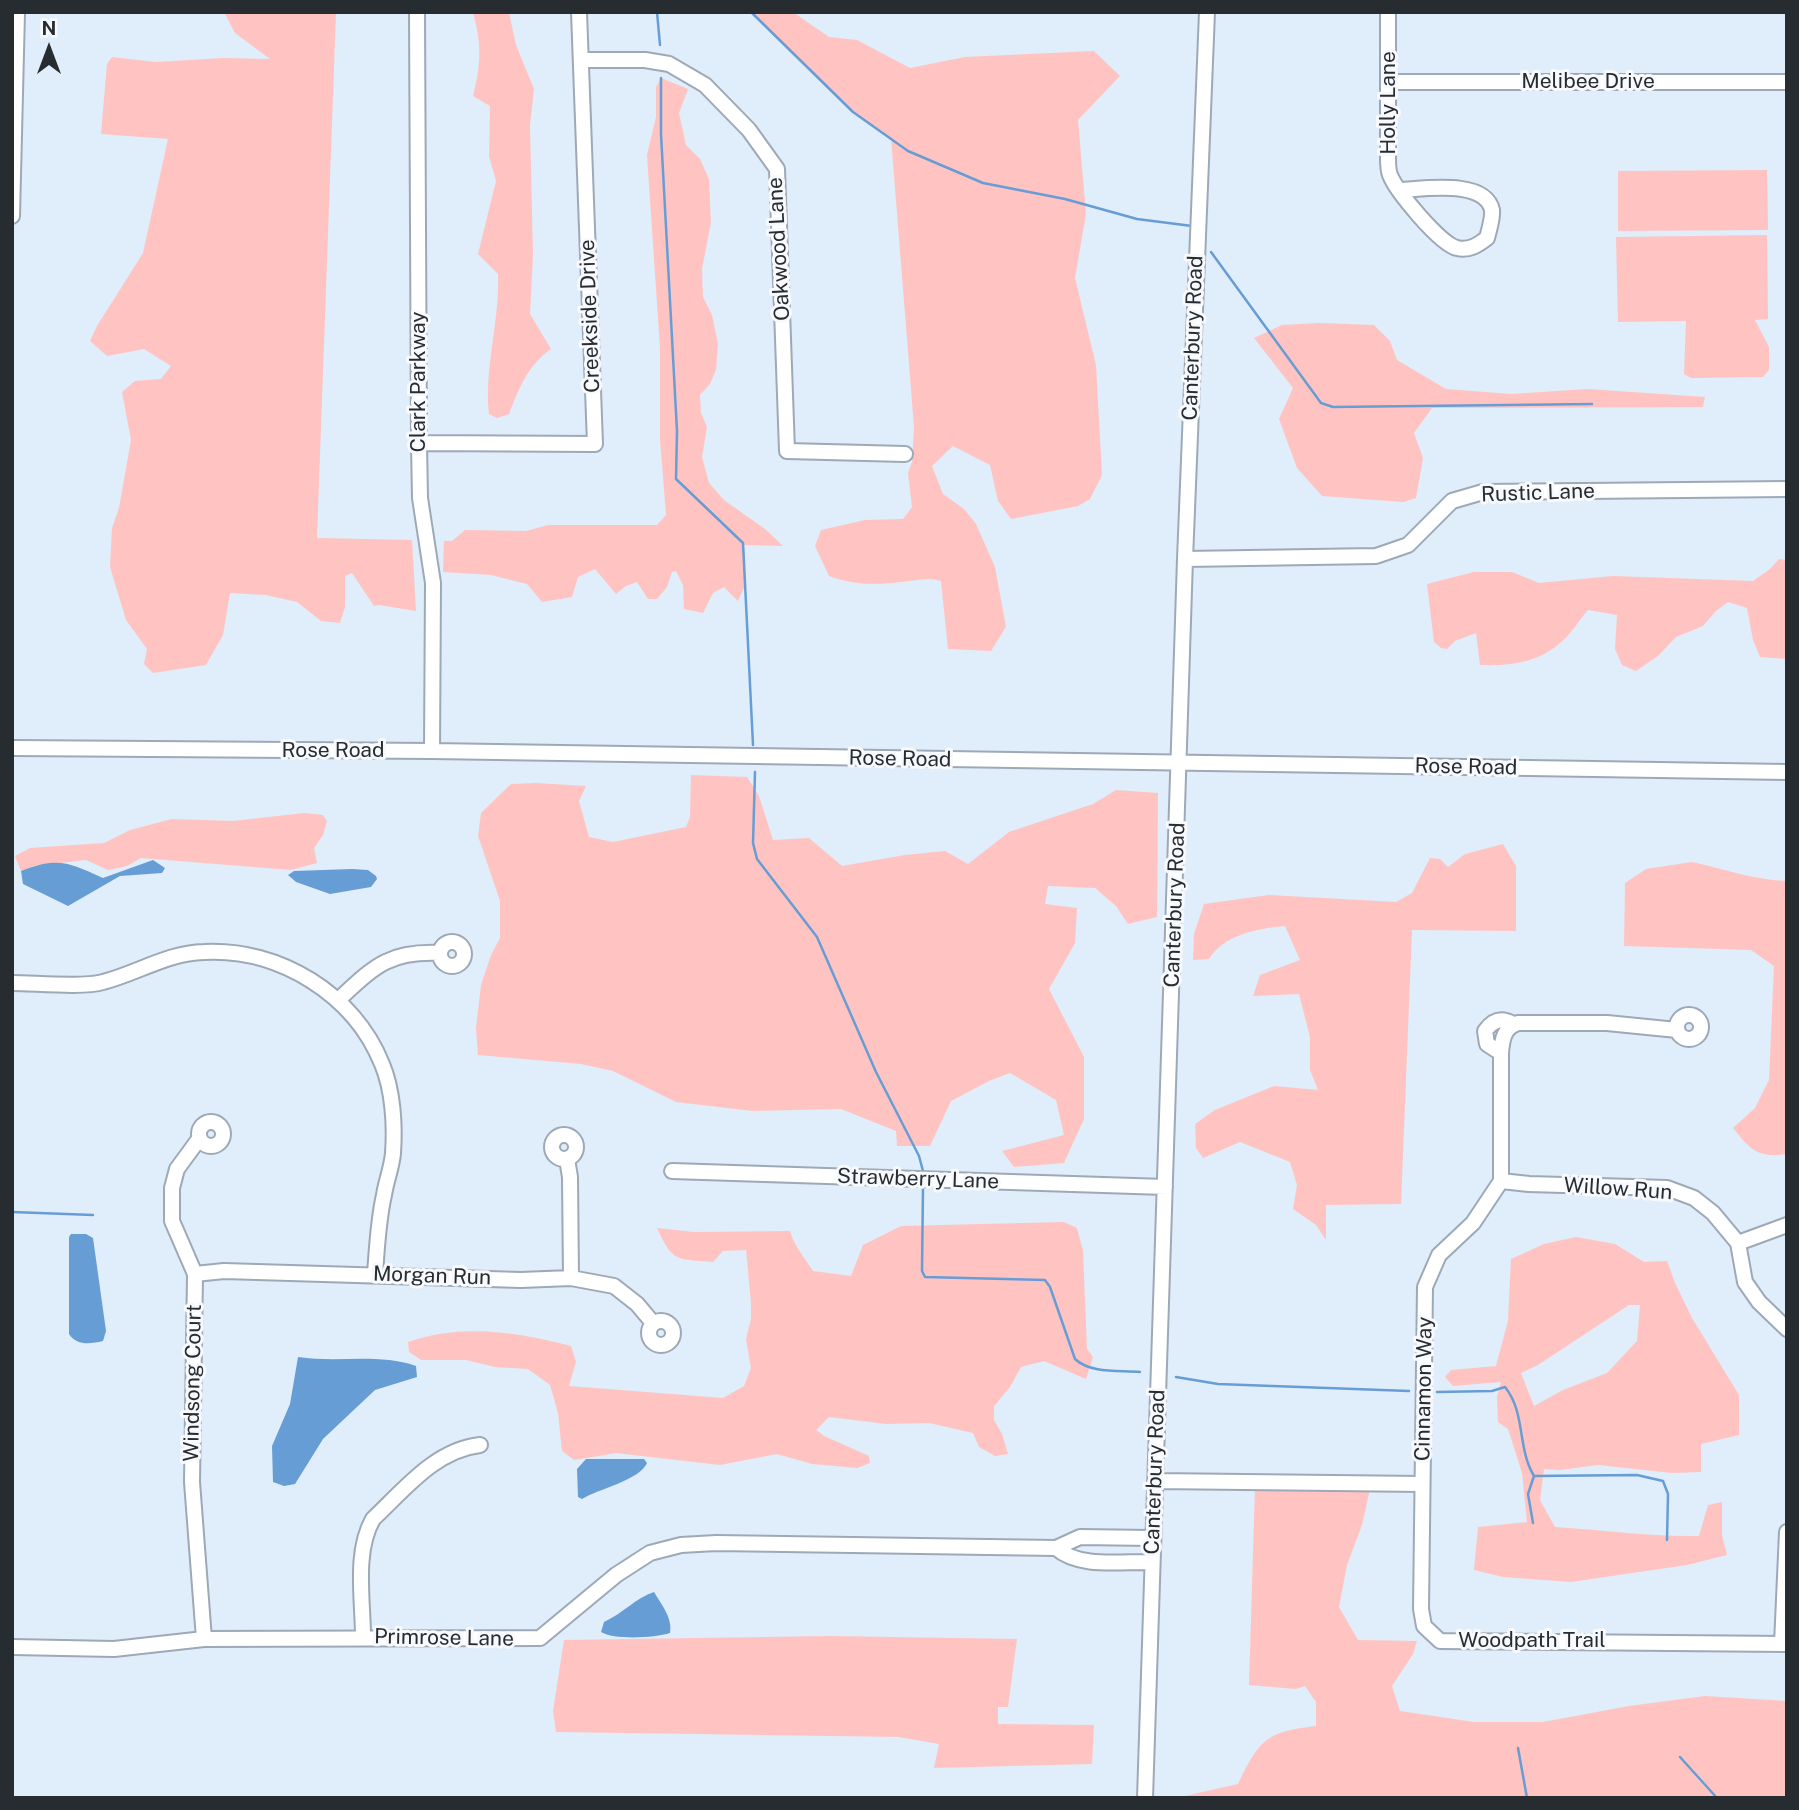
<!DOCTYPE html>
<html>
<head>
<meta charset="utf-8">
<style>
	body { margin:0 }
	#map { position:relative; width:1799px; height:1810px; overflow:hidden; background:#e0edfb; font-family:"Public Sans",sans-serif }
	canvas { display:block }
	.frame { position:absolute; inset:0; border:14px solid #272c31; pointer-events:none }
	.north { position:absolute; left:14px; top:14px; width:70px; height:70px; -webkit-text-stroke:5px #f7f9fc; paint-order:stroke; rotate:0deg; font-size:19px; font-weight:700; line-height:28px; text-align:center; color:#272c31 }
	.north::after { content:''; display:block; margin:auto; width:24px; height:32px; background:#272c31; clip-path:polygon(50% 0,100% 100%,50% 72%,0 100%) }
</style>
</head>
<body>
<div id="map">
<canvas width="1799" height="1810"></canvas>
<div class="frame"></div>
<div class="north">N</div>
</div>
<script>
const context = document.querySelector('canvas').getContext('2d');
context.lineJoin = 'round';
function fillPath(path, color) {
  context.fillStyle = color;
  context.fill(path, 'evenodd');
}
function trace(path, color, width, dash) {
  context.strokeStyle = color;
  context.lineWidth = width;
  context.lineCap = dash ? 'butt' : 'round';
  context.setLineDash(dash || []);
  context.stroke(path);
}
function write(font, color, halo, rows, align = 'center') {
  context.font = font + ' "Public Sans",sans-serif';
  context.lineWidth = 6;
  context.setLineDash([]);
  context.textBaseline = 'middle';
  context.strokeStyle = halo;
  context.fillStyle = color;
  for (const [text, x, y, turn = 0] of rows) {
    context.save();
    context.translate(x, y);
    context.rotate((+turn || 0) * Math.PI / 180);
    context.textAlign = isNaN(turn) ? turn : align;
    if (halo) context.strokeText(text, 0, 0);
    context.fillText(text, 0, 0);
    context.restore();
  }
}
fillPath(new Path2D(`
	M224 12H336L317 538 412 540 416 611 379 605 374 606 352 573 345 576V607L340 623 321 621 297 602 266 595 230 593 223 635 206 665 153 673 144 664 147 649 126 620 110 567 112 528 119 508 131 440 122 392 135 381 161 379 171 366 144 349 107 356 90 341 97 326 143 253 168 139 101 134 107 64 112 57 156 62 223 58 270 59 235 33Z
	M509 12 516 45 534 89 530 125 533 255 530 314 551 349C528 365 519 388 509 414L497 418 489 414C484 367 500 321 498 274L478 254 496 181 489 156 490 106 473 96C481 65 482 44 473 13Z
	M751 12H793L829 37 857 40 910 68 965 57 1094 51 1120 76 1078 120 1086 214 1075 278 1096 365 1102 475 1090 499 1078 506 1011 519 998 501 990 465 953 446 932 466 943 494 964 509 976 524 995 567 1006 627 991 651 948 649 941 581C928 577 915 581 901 582 876 585 852 585 829 576L815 546 821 530 865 520 903 519 912 507 908 473 912 462 914 427 891 138 853 112Z
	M661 78 688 89 679 113 686 145 700 159 709 179 711 222 702 269 703 297 712 315 718 344 716 370 710 384 700 395 701 413 707 427 702 457 709 483 724 500 765 529 783 546 744 545 746 584 738 601 724 587 713 593 703 613 684 609 683 585 676 571 672 572 667 587 657 599H648L637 582 626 586 616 594 595 569 578 577 572 597 542 602 527 584 491 575 443 572 444 541H452L465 530 526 531 548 525H657L666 515 660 439V348L647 155 656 117V87Z
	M1767 170 1768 230 1618 231V171Z
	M1767 235 1768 319 1755 320 1769 347V370L1763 377 1691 378 1684 374 1686 321 1618 322 1616 237Z
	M1319 323 1374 325 1390 341 1397 360 1446 389 1511 394 1588 389 1705 397 1703 407 1432 408 1414 433 1423 458 1416 498 1403 502 1322 496 1297 468 1279 419 1293 388 1254 338 1282 325Z
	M1779 559 1787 560V659L1760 657 1753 640 1747 608 1728 602 1716 611 1703 626 1676 637 1658 656 1636 671 1622 665 1615 649 1617 615 1588 610C1579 620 1571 635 1559 644 1536 663 1509 666 1480 665L1476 633 1455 641 1447 649 1441 648 1434 642 1427 584 1474 572H1512L1539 583 1613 576 1753 581 1770 569Z
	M691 775 747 777 759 796 773 840 809 838 842 866 905 855 945 851 968 864 1009 832 1093 804 1116 790 1158 793 1157 917 1128 924 1116 906 1095 888 1048 886 1045 904 1077 908 1075 943 1049 989 1084 1057V1119L1064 1163 1014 1167 1002 1151 1064 1135 1056 1100 1010 1073 989 1081 951 1101 930 1146H897L896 1131 841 1109 752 1111 676 1102 613 1071 581 1064 478 1055 476 1028 481 985 491 955 500 938V901L478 836 481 813 511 784 536 783 586 786 579 801 589 837 613 842 686 827 690 817Z
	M304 813 323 815 327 821 323 835 314 848 317 863 291 870 141 858 127 866 108 870 86 860 34 866 21 871 15 856 30 848 104 843 130 830 172 819 233 821Z
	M1503 844 1516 866V931L1412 930 1401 1204 1326 1205V1240L1316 1225 1293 1209 1297 1185 1290 1162 1240 1142 1203 1158 1196 1148 1195 1124 1215 1110 1274 1086 1318 1090 1310 1070V1037L1299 994 1253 996 1260 975 1300 960 1285 926C1259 928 1223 935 1209 959L1193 960 1194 934 1204 904 1269 895 1396 902 1412 893 1430 858 1440 859 1448 867 1465 854Z
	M1692 862C1724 869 1754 880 1787 881V1154C1757 1158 1751 1150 1733 1128L1755 1108 1769 1080 1774 966 1751 950 1624 946 1625 883 1646 869Z
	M1064 1222 1077 1228 1083 1251 1087 1349 1093 1357 1086 1379 1044 1361 1021 1367 1010 1387 994 1406V1420L1002 1434 1008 1454 995 1456 979 1447 973 1433 929 1423 886 1424 829 1417 816 1430 824 1436 869 1456 870 1463 857 1468 812 1464 777 1454 720 1465 616 1453 574 1460 562 1451 558 1413 550 1385 528 1369 495 1367 466 1360H421L409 1352 408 1342C461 1323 518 1332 571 1346L576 1362 569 1386 723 1398 744 1386 751 1368 746 1339 751 1319V1303L746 1250 723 1251 713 1262C677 1259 673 1263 657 1228L694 1232 790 1231C794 1246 805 1258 813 1271L851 1276 863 1245 901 1226Z
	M1576 1237 1615 1244 1644 1262 1667 1261 1675 1283 1692 1318 1739 1395V1435L1701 1444V1472L1672 1473 1598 1465 1560 1470 1544 1469 1540 1500 1555 1527C1603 1530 1651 1537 1699 1536L1708 1505 1722 1502V1535L1727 1555 1687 1565 1571 1582 1503 1577 1474 1570 1478 1527 1527 1522 1522 1473 1508 1429 1498 1422 1497 1397 1501 1382 1453 1386 1445 1377 1451 1370 1496 1366 1508 1321 1511 1259 1544 1244ZM1629 1305H1640L1637 1341 1607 1373 1563 1390 1534 1406 1521 1373 1538 1365Z
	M1255 1487 1370 1489 1362 1525 1347 1565 1339 1607 1358 1640 1417 1641 1413 1654 1392 1686 1400 1711 1474 1722H1543L1629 1706 1705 1696 1787 1701V1798H1176L1238 1784C1260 1739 1266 1732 1316 1726V1702L1305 1686 1296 1689 1249 1685Z
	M831 1636 1017 1639 1008 1707H998V1724L1094 1725 1092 1764 934 1768 939 1744 899 1737 556 1732 553 1711 564 1640Z`), '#ffc4c1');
fillPath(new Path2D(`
	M153 860 165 868 162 873 120 876 68 906 23 884 21 871C58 856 70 863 103 878Z
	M352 869 368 870 376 876 377 879 371 887 330 894 296 882 288 875 294 871Z
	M71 1234H86L93 1238 106 1331 103 1341C90 1344 77 1346 69 1334V1237Z
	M298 1357C337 1363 379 1353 416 1366L417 1377 375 1390 323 1439 295 1484 284 1486 273 1482 272 1446 290 1404Z
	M586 1459H644L647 1463C640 1480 598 1489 582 1499L578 1497 577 1469Z
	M654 1592C662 1605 673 1619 670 1633 654 1638 614 1640 601 1632L604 1622C622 1614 637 1597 654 1592Z`), '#679dd5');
trace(new Path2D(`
	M657 12 660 45
	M751 12 853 112 908 151 983 183 1065 199 1137 219 1192 226
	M661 78V134L677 431 676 479 743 543 753 745
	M1211 252 1321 403 1333 407 1592 404
	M755 772 753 843 757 859 817 937 876 1072 919 1156 923 1171
	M923 1187 922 1271 925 1277 1045 1280 1050 1287 1075 1359C1091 1374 1120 1370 1140 1372
	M12 1212 93 1215
	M1176 1377 1218 1384 1409 1391
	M1437 1392 1492 1391 1505 1387C1526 1413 1517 1448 1534 1476L1637 1475 1663 1481 1668 1494 1667 1540
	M1533 1523 1528 1494 1534 1476
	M1518 1748 1527 1798
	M1680 1757 1717 1798`), '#679dd5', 2.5);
const minor = new Path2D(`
	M417 12 419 443 420 498 433 583 432 751
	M1388 12V158C1388 163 1388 170 1390 175 1396 191 1440 244 1457 248 1469 251 1478 245 1487 238 1489 230 1493 218 1492 210 1485 179 1424 189 1400 190
	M581 60H645L669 64 705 85 749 130 777 169 787 451 905 454
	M1390 82H1787
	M12 216 17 12
	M419 443 595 444 579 12
	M1185 559 1376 556 1408 545 1452 501 1483 492 1787 489
	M12 748 432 751 1787 772
	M440 954a12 12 0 1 1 24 0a12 12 0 1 1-24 0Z
	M12 983C35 983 83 988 103 982 138 973 167 953 204 952 279 948 354 994 382 1064 393 1090 395 1125 393 1153 392 1167 386 1181 384 1195 378 1221 377 1248 375 1274
	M338 1000C374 967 388 951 439 953
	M1677 1027a12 12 0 1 1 24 0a12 12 0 1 1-24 0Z
	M1677 1030 1607 1023H1518C1504 1027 1502 1040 1501 1053V1181L1473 1223 1439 1255 1425 1287 1421 1609 1424 1626 1440 1641 1787 1644
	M1501 1053 1487 1044 1485 1031C1493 1020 1501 1017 1513 1024
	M199 1134a12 12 0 1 1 24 0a12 12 0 1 1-24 0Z
	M552 1147a12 12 0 1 1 24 0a12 12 0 1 1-24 0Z
	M199 1139 177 1169 172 1188V1221L195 1274 192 1482 204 1639
	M567 1159 570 1177 571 1278
	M672 1171 1165 1187
	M1501 1181 1529 1184 1667 1188 1694 1198 1713 1213 1738 1243 1745 1282 1759 1302 1787 1329
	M1738 1243 1787 1225
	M195 1274 224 1271 521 1280 571 1278 614 1286 637 1304 653 1323
	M649 1333a12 12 0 1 1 24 0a12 12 0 1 1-24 0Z
	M1155 1481 1422 1484
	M1056 1548C1080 1569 1122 1561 1152 1562
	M363 1637C363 1600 354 1552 373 1519 404 1490 435 1450 480 1445
	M1782 1644 1787 1532
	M12 1647 114 1649 204 1639 540 1638 616 1575 650 1553 681 1545 716 1543 1056 1548 1080 1537 1152 1538
	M1145 1798 1185 559 1207 12`);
trace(minor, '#9da9b6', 18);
trace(minor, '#fff', 14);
write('21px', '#272c31', '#f7f9fc', [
	["Melibee Drive",1588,82],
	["Holly Lane",1389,103,-90],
	["Oakwood Lane",779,249,-93],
	["Creekside Drive",590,316,-92],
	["Canterbury Road",1193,338,-88],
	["Clark Parkway",419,382,-90],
	["Rustic Lane",1538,493,-2],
	["Rose Road",333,751],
	["Rose Road",900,759,1],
	["Rose Road",1466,767,1],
	["Canterbury Road",1175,905,-88],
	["Strawberry Lane",918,1179,2],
	["Willow Run",1618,1189,4],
	["Morgan Run",432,1276,2],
	["Windsong Court",193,1383,-89],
	["Cinnamon Way",1424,1389,-89],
	["Canterbury Road",1155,1472,-88],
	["Primrose Lane",444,1638,1],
	["Woodpath Trail",1532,1641]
]);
</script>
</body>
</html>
